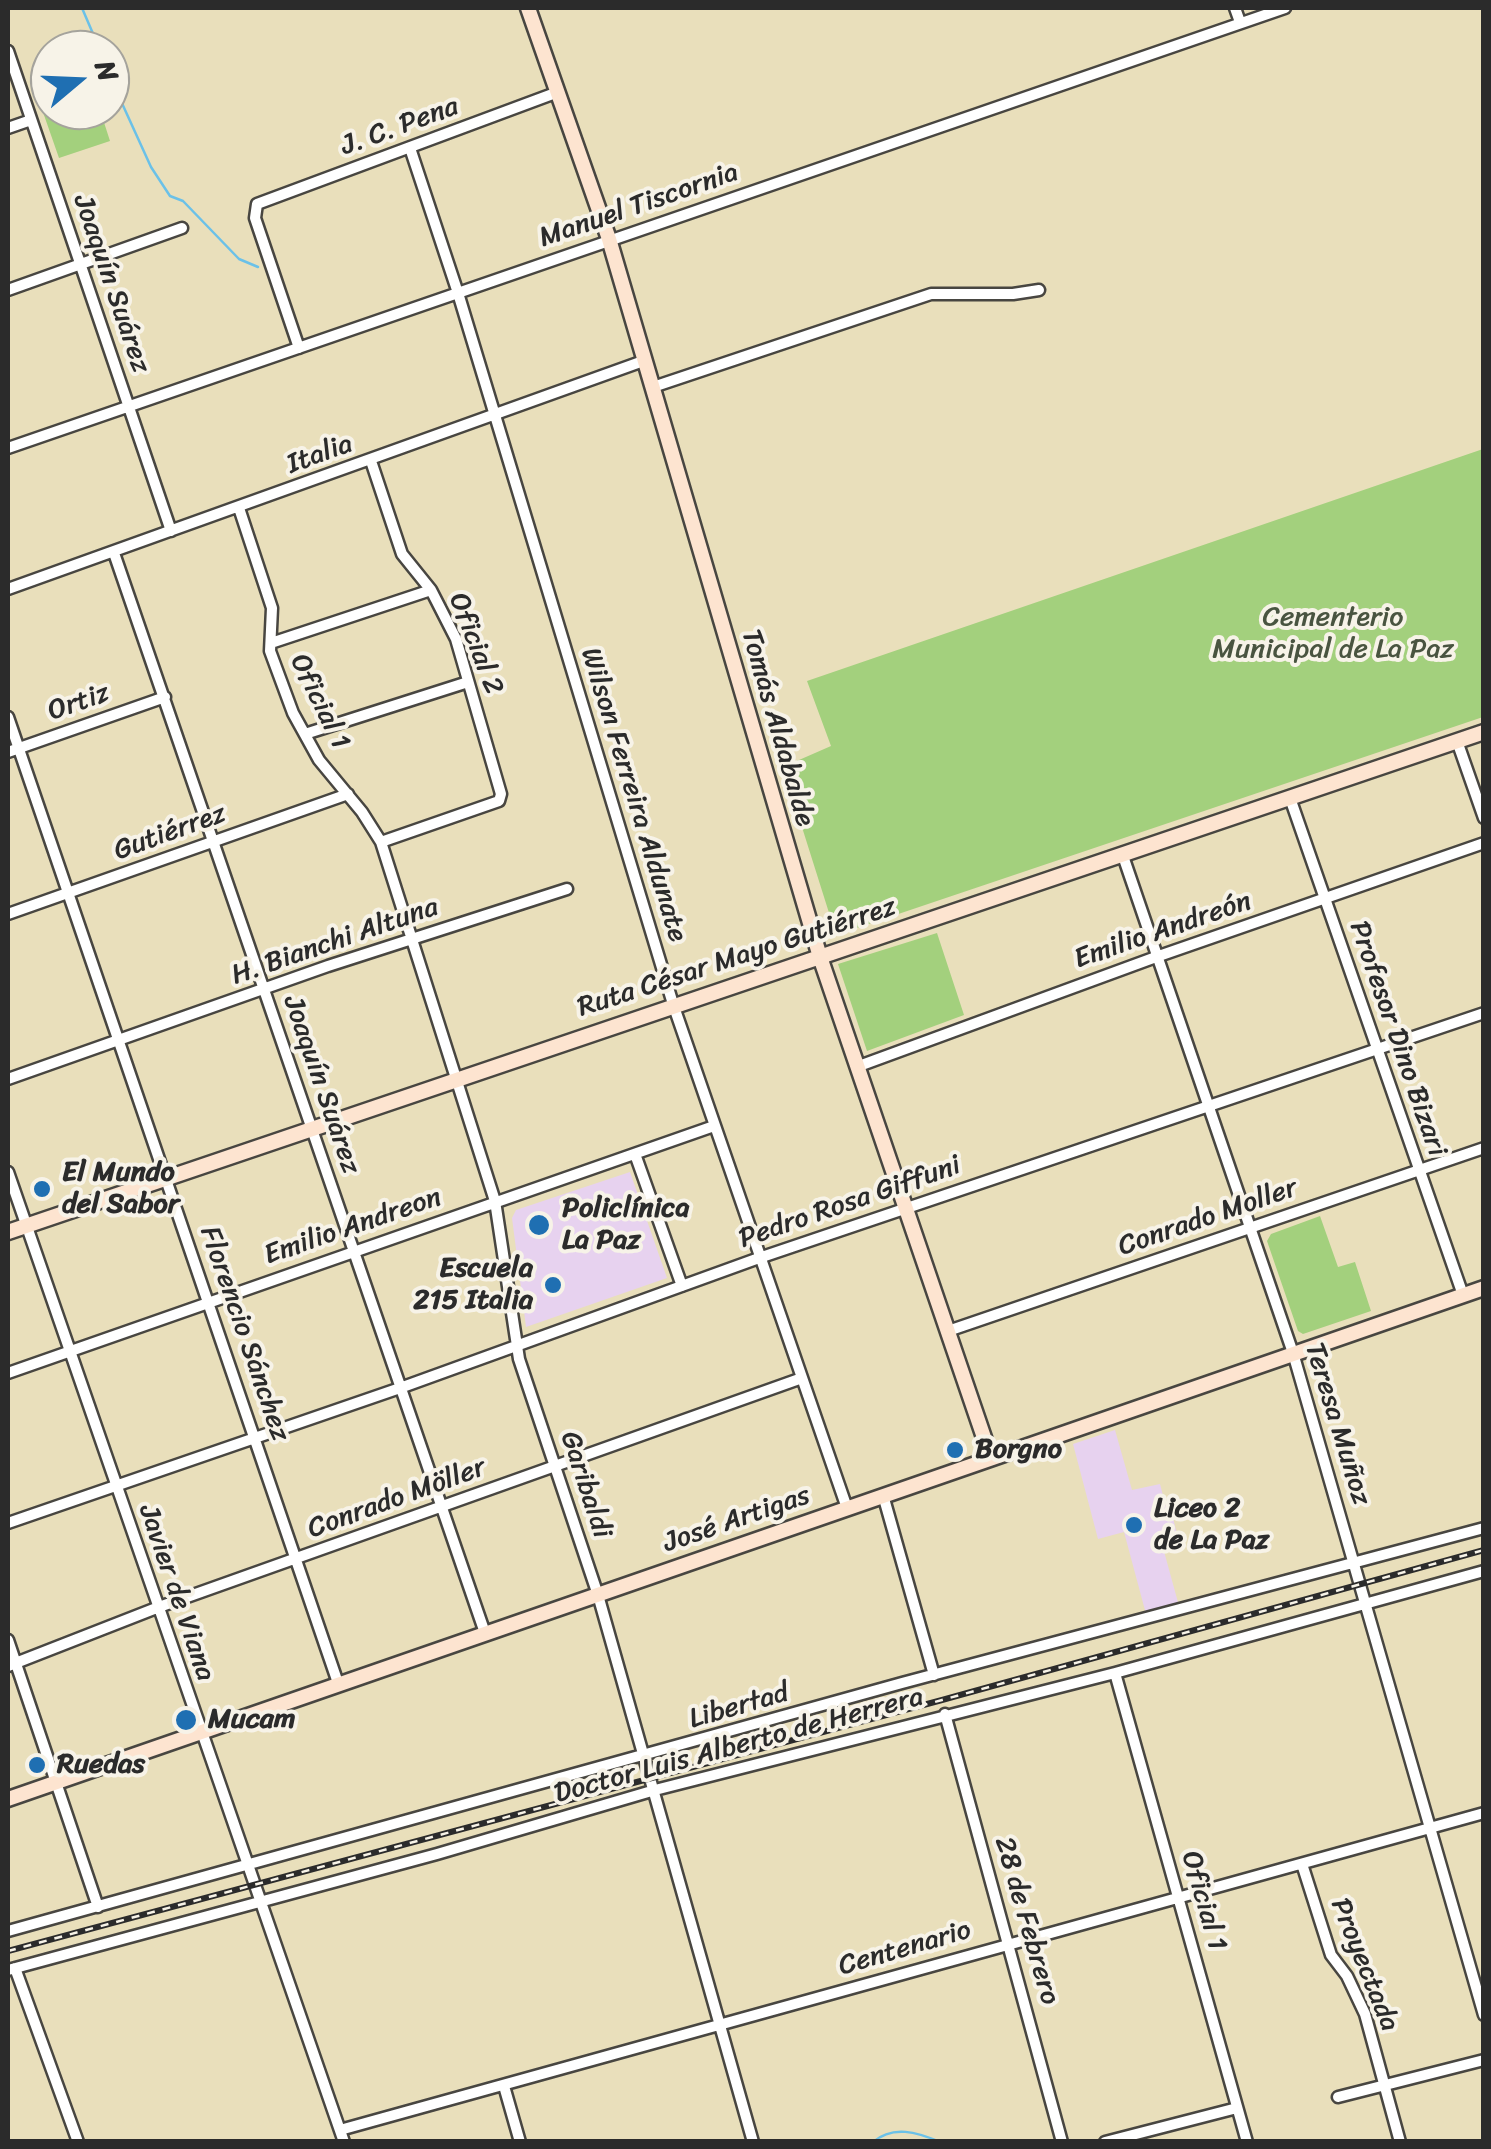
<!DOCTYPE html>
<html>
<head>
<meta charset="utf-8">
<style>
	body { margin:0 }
	#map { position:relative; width:1491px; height:2149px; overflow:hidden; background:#e9dfbb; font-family:Sriracha,sans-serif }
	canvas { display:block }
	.frame { position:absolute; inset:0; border:10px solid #2b2b2b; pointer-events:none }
	.north { position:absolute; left:30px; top:30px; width:100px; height:100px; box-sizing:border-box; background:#f7f3e8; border:2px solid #a5a39c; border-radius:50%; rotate:71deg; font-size:28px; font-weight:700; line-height:40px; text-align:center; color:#2b2b2b }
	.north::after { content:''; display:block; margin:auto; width:35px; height:45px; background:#1f6fb2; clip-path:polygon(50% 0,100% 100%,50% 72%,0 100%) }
</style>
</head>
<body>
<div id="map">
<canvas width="1491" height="2149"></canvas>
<div class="frame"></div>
<div class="north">N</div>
</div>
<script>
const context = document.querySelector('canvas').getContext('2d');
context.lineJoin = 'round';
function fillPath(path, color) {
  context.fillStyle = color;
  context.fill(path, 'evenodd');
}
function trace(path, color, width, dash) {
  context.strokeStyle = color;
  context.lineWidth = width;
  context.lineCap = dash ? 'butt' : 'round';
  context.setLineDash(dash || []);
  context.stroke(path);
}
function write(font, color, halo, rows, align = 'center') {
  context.font = font + ' Sriracha,sans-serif';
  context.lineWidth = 8;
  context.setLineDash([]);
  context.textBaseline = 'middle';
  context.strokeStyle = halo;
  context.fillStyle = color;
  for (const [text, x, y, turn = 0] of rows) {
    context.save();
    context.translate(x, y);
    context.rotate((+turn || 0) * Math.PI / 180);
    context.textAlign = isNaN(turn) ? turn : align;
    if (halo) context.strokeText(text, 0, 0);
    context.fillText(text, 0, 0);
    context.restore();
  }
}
fillPath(new Path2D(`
	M630 1172 667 1278 526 1327 512 1218 516 1210Z
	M1115 1430 1132 1490 1160 1484 1169 1518H1173L1178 1538 1162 1544 1179 1606 1146 1614 1124 1532 1098 1539 1073 1444Z`), '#e7d2ef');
fillPath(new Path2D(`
	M50 68V110H100L110 141 59 158 30 75Z
	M1483 449V717L836 935 783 767 831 746 807 681Z
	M937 933 964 1015 867 1051 838 964Z
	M1320 1216 1338 1267 1355 1262 1371 1311 1303 1334 1298 1331 1267 1241 1271 1234Z`), '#a3d07d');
trace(new Path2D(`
	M82 8 100 50
	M110 77 151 167 170 196 183 201 239 259 258 267
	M873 2142C893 2125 917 2132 940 2142`), '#6bc1e8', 2.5);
const street = new Path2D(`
	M1235 8 1240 22
	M8 51 171 531
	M8 128 31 120
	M410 148 458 293 673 1004 847 1508
	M8 290 182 228
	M299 348 255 218 257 204 558 92
	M653 387 931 294H1013L1039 290
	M8 448 1285 8
	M371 461 402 554 431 590 456 639 501 794 499 801 381 842
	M239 508 272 608 270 651 293 713 319 760 362 812 381 842 495 1201 519 1359 598 1595 753 2142
	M114 553 485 1633
	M8 589 646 360
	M271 643 431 590
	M8 717 338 1683
	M305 734 468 682
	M1457 741 1484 818
	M8 752 165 697
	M1290 798 1463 1295
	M1122 853 1293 1353 1484 2015
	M8 914 348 794
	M859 1066 1156 957 1484 843
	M8 1079 328 966 567 889
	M635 1154 682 1286
	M8 1172 344 2142
	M948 1331 1484 1148
	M8 1373 714 1126
	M883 1495 934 1675
	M8 1523 400 1388 759 1258 1484 1013
	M8 1640 98 1907
	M8 1666 159 1607 802 1378
	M1115 1673 1247 2142
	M945 1714 1062 2142
	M1302 1864 1331 1955 1347 1976 1365 2014 1400 2142
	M8 1931 902 1683 1484 1528
	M15 1968 78 2142
	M8 1970 437 1854 655 1790 1115 1673 1484 1571
	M504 2086 520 2142
	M1338 2097 1484 2060
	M340 2130 1484 1813
	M1105 2142 1237 2108`);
const secondary = new Path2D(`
	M528 8 609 239 820 957 991 1458
	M8 1232 1484 732
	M8 1799 1484 1288`);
trace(street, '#484641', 15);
trace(secondary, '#484641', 19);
trace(street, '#fff', 10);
trace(secondary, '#fde4d0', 14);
const rail = new Path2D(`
	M8 1951 942 1700 1484 1550`);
trace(rail, '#2b2b2b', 6);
trace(rail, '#f7f3e8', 2.5, [8]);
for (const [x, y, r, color] of [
	[42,1189,10,"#1f6fb2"],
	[539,1225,12,"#1f6fb2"],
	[553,1285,10,"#1f6fb2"],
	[955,1450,10,"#1f6fb2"],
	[1134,1525,10,"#1f6fb2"],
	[186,1720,12,"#1f6fb2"],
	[37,1765,10,"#1f6fb2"]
]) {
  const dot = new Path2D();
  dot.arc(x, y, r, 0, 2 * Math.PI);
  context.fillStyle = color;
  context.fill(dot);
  trace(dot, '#f7f3e8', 4);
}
write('28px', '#2b2b2b', '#f7f3e8', [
	["J. C. Pena",400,127,-20],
	["Manuel Tiscornia",639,206,-19],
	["Joaquín Suárez",111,284,71],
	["Italia",320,455,-20],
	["Oficial 2",475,644,69],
	["Oficial 1",319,702,64],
	["Ortiz",79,703,-19],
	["Tomás Aldabalde",777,728,74],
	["Wilson Ferreira Aldunate",633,795,73],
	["Gutiérrez",170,833,-20],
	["Emilio Andreón",1163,931,-19],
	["H. Bianchi Altuna",335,942,-19],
	["Ruta César Mayo Gutiérrez",737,958,-18],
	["Profesor Dino Bizari",1397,1039,71],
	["Joaquín Suárez",321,1085,71],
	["Pedro Rosa Giffuni",850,1203,-19],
	["Conrado Moller",1208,1218,-19],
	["Emilio Andreon",353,1227,-19],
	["Florencio Sánchez",244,1334,71],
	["Teresa Muñoz",1337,1424,73],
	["Garibaldi",585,1485,72],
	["Conrado Möller",397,1499,-20],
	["José Artigas",737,1520,-19],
	["Javier de Viana",176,1593,71],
	["Libertad",739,1707,-16],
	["Doctor Luis Alberto de Herrera",739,1746,-15],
	["Oficial 1",1203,1901,74],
	["28 de Febrero",1026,1921,74],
	["Centenario",905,1949,-16],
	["Proyectada",1364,1965,68]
]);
write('28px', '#495440', '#f7f3e8', [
	["Cementerio",1333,618],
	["Municipal de La Paz",1333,650]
]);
write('bold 28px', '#2b2b2b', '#f7f3e8', [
	["El Mundo",62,1173],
	["del Sabor",62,1205],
	["Policlínica",562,1209],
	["La Paz",562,1241],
	["Escuela",533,1269,"right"],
	["215 Italia",533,1301,"right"],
	["Borgno",975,1450],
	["Liceo 2",1154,1509],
	["de La Paz",1154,1541],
	["Mucam",208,1720],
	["Ruedas",57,1765]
], 'left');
</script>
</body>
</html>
